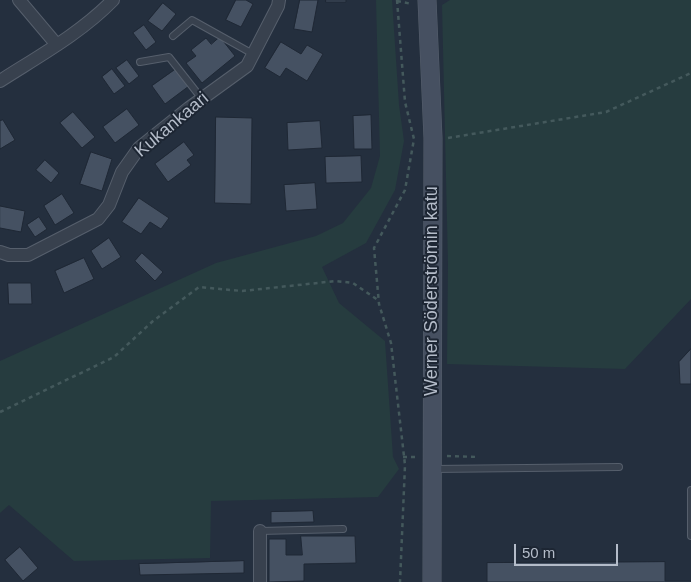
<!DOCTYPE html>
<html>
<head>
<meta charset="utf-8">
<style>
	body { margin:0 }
	#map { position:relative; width:691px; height:582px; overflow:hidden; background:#242f3e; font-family:Arial,sans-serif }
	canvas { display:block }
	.scale { position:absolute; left:514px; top:544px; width:104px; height:22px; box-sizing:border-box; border:2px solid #b4bcc9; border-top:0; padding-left:6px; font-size:15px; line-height:18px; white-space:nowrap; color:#b4bcc9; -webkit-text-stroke:4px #1d2633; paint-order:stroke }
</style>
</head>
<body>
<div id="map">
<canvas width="691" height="582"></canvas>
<div class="scale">50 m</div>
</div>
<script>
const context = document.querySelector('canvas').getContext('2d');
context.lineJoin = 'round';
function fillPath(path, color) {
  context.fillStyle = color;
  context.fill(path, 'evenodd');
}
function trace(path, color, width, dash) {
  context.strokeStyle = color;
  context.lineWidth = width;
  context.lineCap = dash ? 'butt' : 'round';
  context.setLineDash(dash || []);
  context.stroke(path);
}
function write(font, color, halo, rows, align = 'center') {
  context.font = font + ' Arial,sans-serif';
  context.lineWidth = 4;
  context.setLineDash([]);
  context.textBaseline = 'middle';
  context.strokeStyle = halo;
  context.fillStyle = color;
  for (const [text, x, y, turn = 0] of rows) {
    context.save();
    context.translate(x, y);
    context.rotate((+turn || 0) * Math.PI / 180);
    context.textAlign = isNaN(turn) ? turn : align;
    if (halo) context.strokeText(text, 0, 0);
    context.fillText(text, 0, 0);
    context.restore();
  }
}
fillPath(new Path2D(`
	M376 0H392L399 105 404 141 395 190 366 243 322 267 339 303 385 341 393 457 399 469 378 497 211 501 210 558 74 561 9 505 0 513V361L216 263 316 236 343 223 371 188 380 156Z
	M450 0H691V299L625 369 447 364 448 264 442 5Z`), '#263c3f');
const building = new Path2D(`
	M236 0H246L253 4 241 27 226 20Z
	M300 0H318L312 32 294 29Z
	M326 0H346V2H326Z
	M163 3 176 14 162 31 148 21Z
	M144 25 156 42 146 50 133 33Z
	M220 37 235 56 202 83 186 63 196 56 191 50 206 38 211 44Z
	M281 42 301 54 307 45 323 54 307 81 286 68 280 77 265 68Z
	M127 60 139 76 129 84 116 68Z
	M112 69 125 86 114 94 102 77Z
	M176 69 189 86 165 104 152 86Z
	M127 109 139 125 115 143 103 127Z
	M73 112 95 137 82 148 60 123Z
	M371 115 372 149H354L353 116Z
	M216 117 252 118 251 204 215 203Z
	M3 120 15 140 0 149V121Z
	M320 121 322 148 288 150 287 123Z
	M184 142 194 155 187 160 191 165 168 182 155 164Z
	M91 152 112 159 102 191 80 184Z
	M361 156 362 182 326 183 325 157Z
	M45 160 59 173 51 183 36 170Z
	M315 183 317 209 286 211 284 185Z
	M62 194 74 213 55 225 44 206Z
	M139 198 169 218 161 229 150 222 141 234 122 222Z
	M0 206 25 211 21 232 0 228Z
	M39 217 47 229 35 237 27 225Z
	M109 238 121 257 102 269 91 251Z
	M142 253 163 272 155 281 135 261Z
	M84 258 94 279 64 293 55 271Z
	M8 283H31L32 304H9Z
	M691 349V384H680L679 362Z
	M313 511 314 522 271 523V512Z
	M301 536H355L356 563 304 564V581L269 582V539H286V555H302Z
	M20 547 38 568 23 581 5 560Z
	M244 561V573L140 575 139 564Z
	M665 562V581H691V582H487V563Z`);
fillPath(building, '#455162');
trace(building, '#1f2835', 1);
const lane = new Path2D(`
	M173 36 192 20 253 54
	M140 62 169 57 202 99
	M433 469 619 467
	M691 490V536
	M260 531 343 529`);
const street = new Path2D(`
	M19 0 57 45
	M0 81C39 56 81 33 113 0
	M0 252 9 255H28L98 219 109 205 122 172 139 148 189 108 247 66 278 6 279 0
	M260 531V582`);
const secondary = new Path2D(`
	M427 0 433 138 432 582`);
trace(lane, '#565f6c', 8);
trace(street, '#565f6c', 14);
trace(secondary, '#565f6c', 19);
trace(new Path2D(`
	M397 0 405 102 414 139 405 190 374 248 379 304 391 343 405 465 400 582
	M397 1 412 4
	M448 138 606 112 691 73
	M0 412 114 357 153 321 199 287 242 291 336 281 353 283 378 300
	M447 456 479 457
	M403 457H419`), '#44595c', 2.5, [4, 4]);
trace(lane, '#38414e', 6);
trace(street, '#38414e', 12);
trace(secondary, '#465061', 18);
write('18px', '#b4bcc9', '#1d2633', [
	["Kukankaari",172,125,-40],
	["Werner Söderströmin katu",432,291,-90]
]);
</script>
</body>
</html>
